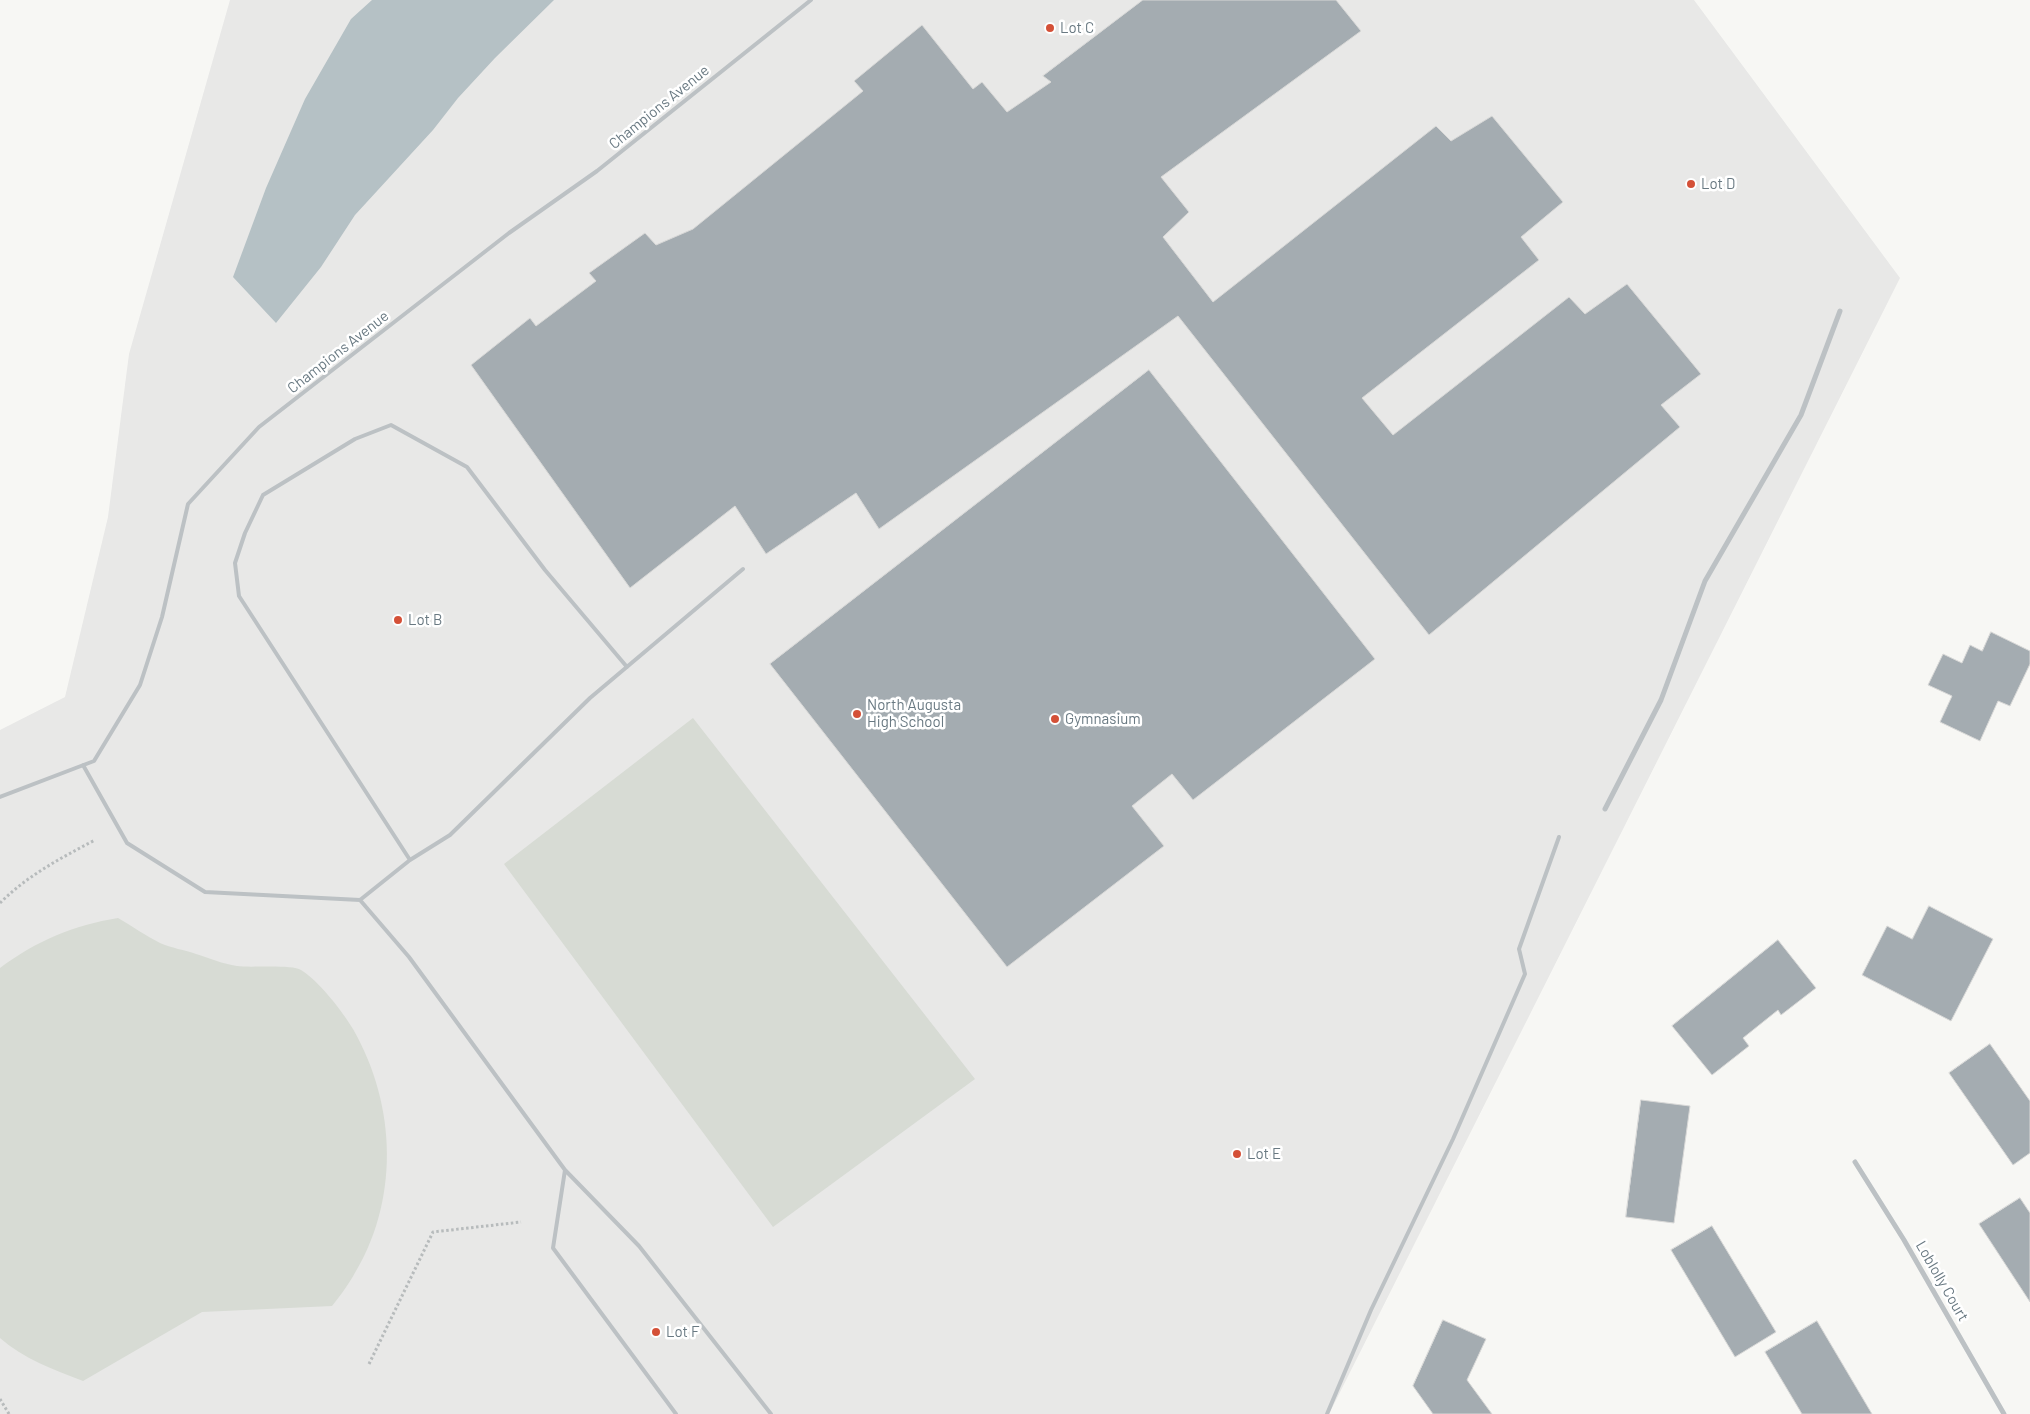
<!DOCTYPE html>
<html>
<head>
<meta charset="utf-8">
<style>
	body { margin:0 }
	canvas { display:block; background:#f7f7f4 }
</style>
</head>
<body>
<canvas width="2030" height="1414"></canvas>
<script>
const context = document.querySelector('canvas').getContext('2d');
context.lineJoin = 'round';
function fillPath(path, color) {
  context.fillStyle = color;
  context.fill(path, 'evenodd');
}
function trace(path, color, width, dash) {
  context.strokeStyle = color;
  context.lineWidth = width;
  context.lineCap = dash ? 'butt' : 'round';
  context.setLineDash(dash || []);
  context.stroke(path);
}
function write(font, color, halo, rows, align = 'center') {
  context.font = font + ' Barlow,sans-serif';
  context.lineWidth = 5;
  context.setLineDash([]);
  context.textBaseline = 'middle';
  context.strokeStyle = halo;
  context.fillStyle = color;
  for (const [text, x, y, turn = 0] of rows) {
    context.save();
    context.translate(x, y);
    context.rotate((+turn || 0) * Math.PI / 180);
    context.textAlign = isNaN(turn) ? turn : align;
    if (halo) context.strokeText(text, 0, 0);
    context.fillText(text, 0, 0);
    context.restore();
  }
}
fillPath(new Path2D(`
	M230 0H1694L1900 278 1329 1414H0V730L65 697 108 517 129 354Z`), '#e8e8e7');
fillPath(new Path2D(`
	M693 718 975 1079 773 1227 504 864Z
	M118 918C132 926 146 936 160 943 171 948 185 950 196 954 209 958 223 964 237 966 250 968 292 964 301 970 319 981 342 1011 353 1029 397 1106 400 1202 352 1278 346 1288 339 1297 332 1306L202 1312 83 1381C54 1370 24 1359 0 1338V968C36 941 74 925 118 918Z`), '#d7dbd4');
fillPath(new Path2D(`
	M372 0H554L495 58 458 98 433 130 355 215 321 267 276 323 233 277 266 188 305 99 351 19Z`), '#b5c1c5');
const building = new Path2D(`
	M1143 0H1336L1361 31 1161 177 1189 212 1163 237 1213 302 1436 126 1451 141 1492 116 1563 202 1521 237 1539 260 1362 398 1393 435 1569 297 1585 314 1627 284 1701 374 1661 405 1680 427 1429 635 1178 316 879 529 856 493 766 554 735 506 630 588 471 365 530 318 536 326 596 281 589 273 645 233 656 245 693 229 863 91 854 81 922 25 973 89 982 82 1007 112 1051 82 1043 76Z
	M1149 370 1375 659 1193 800 1172 774 1132 806 1164 846 1007 967 770 664Z
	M1991 632 2030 651V664L2010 706 1998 701 1980 741 1940 722 1952 696 1928 685 1943 654 1962 663 1970 645 1982 651Z
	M1929 906 1993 939 1951 1021 1862 975 1887 926 1912 939Z
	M1778 940 1816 988 1781 1015 1778 1010 1743 1038 1749 1046 1712 1075 1672 1026Z
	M1990 1044 2030 1101V1153L2013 1165 1949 1073Z
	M1641 1100 1690 1106 1674 1223 1626 1217Z
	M2020 1198 2030 1213V1302L1979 1224Z
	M1712 1226 1776 1332 1735 1357 1671 1250Z
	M1443 1320 1486 1339 1467 1380 1492 1414H1433L1413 1386Z
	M1817 1321 1872 1414H1802L1765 1352Z`);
fillPath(building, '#a4acb1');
trace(building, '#d8d8d7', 1);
trace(new Path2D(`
	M0 903C28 875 61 858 95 840
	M369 1364 433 1232 521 1222
	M0 1399 9 1414`), '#b7bbbc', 3, [2.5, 2.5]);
trace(new Path2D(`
	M83 765 127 843 205 892 360 900 410 860 450 835 590 698 743 569
	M0 797 94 761 140 685 162 617 188 504 259 427 509 233 597 171 811 0
	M410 860 239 596 235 563 245 533 263 495 355 439 391 425 467 467 545 570 627 667
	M360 900 409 957 565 1170 639 1246 771 1414
	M565 1170 553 1248 676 1414
	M1327 1414 1371 1310 1453 1139 1525 974 1519 949 1559 837`), '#bcc1c4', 4);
trace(new Path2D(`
	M1605 809 1661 700 1705 581 1801 415 1840 311
	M1855 1162 1904 1240 2004 1414`), '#bcc1c4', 5);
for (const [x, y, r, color] of [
	[1050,28,5,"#d45037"],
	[1691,184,5,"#d45037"],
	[398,620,5,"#d45037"],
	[857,714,5,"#d45037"],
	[1055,719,5,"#d45037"],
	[1237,1154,5,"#d45037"],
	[656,1332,5,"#d45037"]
]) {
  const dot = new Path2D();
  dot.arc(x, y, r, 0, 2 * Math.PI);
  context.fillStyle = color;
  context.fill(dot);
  trace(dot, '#fff', 2);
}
write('15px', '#697982', '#fff', [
	["Lot C",1060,28],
	["Lot D",1701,184],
	["Lot B",408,620],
	["North Augusta",867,705],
	["High School",867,722],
	["Gymnasium",1065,719],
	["Lot E",1247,1154],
	["Lot F",666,1332]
], 'left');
write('15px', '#697982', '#fff', [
	["Champions Avenue",659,107,-39],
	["Champions Avenue",338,352,-38],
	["Loblolly Court",1942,1281,60]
]);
</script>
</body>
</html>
